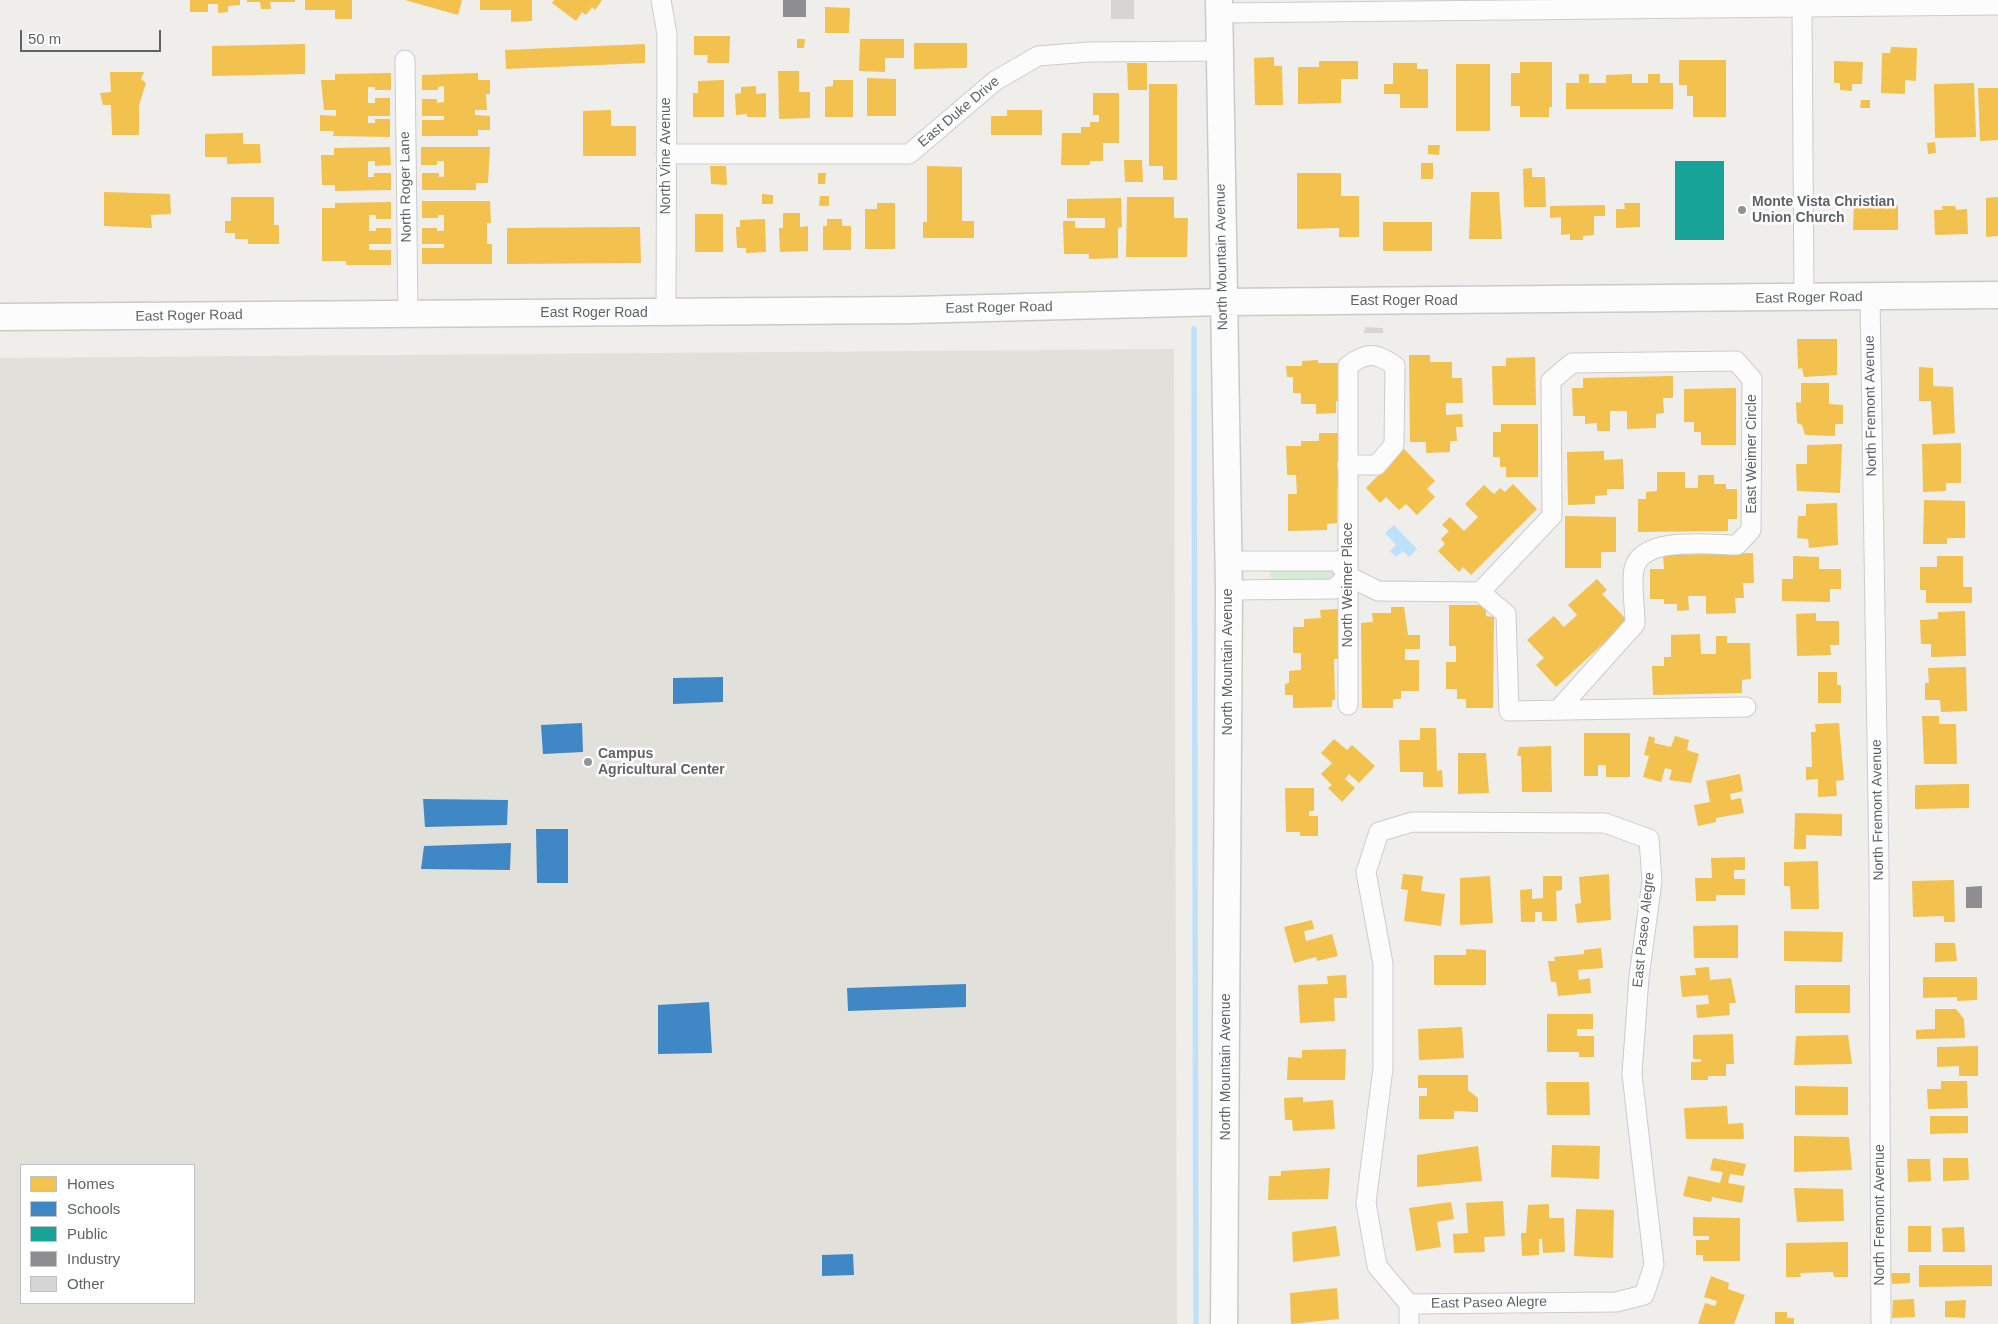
<!DOCTYPE html>
<html>
<head>
<meta charset="utf-8">
<style>
	body { margin:0 }
	#map { position:relative; width:1998px; height:1324px; overflow:hidden; background:#efeeea; font-family:Helvetica,sans-serif }
	canvas { display:block }
	.legend { position:absolute; left:20px; top:1164px; width:175px; height:140px; box-sizing:border-box; background:#fff; border:1px solid #bfc1c3; margin:0; padding:6px 9px; list-style:none; font-size:15px; color:#5f6368 }
	.legend li { display:flex; align-items:center; gap:10px; height:25px }
	.legend b { width:25px; border:1px solid #bfc1c3 }
	.scale { position:absolute; left:20px; top:30px; width:141px; height:22px; box-sizing:border-box; border:2px solid #5f6368; border-top:0; padding-left:6px; font-size:15px; line-height:18px; white-space:nowrap; color:#5f6368; -webkit-text-stroke:4px #fff; paint-order:stroke }
</style>
</head>
<body>
<div id="map">
<canvas width="1998" height="1324"></canvas>
<ul class="legend">
<li><b style="height:14px;background:#f2c14e"></b>Homes</li>
<li><b style="height:14px;background:#3f88c5"></b>Schools</li>
<li><b style="height:14px;background:#17a398"></b>Public</li>
<li><b style="height:14px;background:#8d8d92"></b>Industry</li>
<li><b style="height:14px;background:#d6d5d3"></b>Other</li>
</ul>
<div class="scale">50 m</div>
</div>
<script>
const context = document.querySelector('canvas').getContext('2d');
context.lineJoin = 'round';
function fillPath(path, color) {
  context.fillStyle = color;
  context.fill(path, 'evenodd');
}
function trace(path, color, width, dash) {
  context.strokeStyle = color;
  context.lineWidth = width;
  context.lineCap = dash ? 'butt' : 'round';
  context.setLineDash(dash || []);
  context.stroke(path);
}
function write(font, color, halo, rows, align = 'center') {
  context.font = font + ' Helvetica,sans-serif';
  context.lineWidth = 5;
  context.setLineDash([]);
  context.textBaseline = 'middle';
  context.strokeStyle = halo;
  context.fillStyle = color;
  for (const [text, x, y, turn = 0] of rows) {
    context.save();
    context.translate(x, y);
    context.rotate((+turn || 0) * Math.PI / 180);
    context.textAlign = isNaN(turn) ? turn : align;
    if (halo) context.strokeText(text, 0, 0);
    context.fillText(text, 0, 0);
    context.restore();
  }
}
fillPath(new Path2D(`
	M1174 349 1177 1324H0V358ZM21 1165H194V1303H21Z`), '#e2e0da');
fillPath(new Path2D(`
	M1330 567 1337 575 1332 580 1273 581 1270 575V569Z`), '#d8ebd6');
fillPath(new Path2D(`
	M1394 525 1417 549 1409 557 1403 551 1396 557 1390 551 1396 545 1385 533Z`), '#bfe0f9');
fillPath(new Path2D(`
	M190 0H240V5L228 6V12L218 13V4H208V12H190Z
	M247 0H295V2H270L271 9H261L260 2H247Z
	M305 0H352V19H335V10H305Z
	M405 0H462L458 15Z
	M480 0H532V21L511 22V10H480Z
	M554 0H602L595 10 592 7 586 15 582 12 576 21 552 3Z
	M825 7 850 8 849 33H825Z
	M694 36H730L729 63H707L708 55H694Z
	M797 39H805L804 48H797Z
	M860 39H904V58H885V72L859 71Z
	M914 43H967V68L914 69Z
	M305 44V74L212 76V46Z
	M645 44V63L506 69 505 50Z
	M1891 47 1917 48 1916 81 1905 80V94L1881 93 1882 53H1890Z
	M1274 57V66H1282L1283 105H1255L1254 58Z
	M1679 60H1726V117H1693V96H1687V85H1679Z
	M1319 61H1358V79H1341V103L1298 104V67H1319Z
	M1834 61 1863 62 1862 84H1852V91L1840 90V83H1834Z
	M1520 62H1552V107H1549V117H1520V106H1511V73H1520Z
	M1127 63H1147V90H1128Z
	M1393 63H1417V69H1428V108H1400V94H1384V84H1393Z
	M1456 64H1490V131H1456Z
	M778 71H799V92H810V118L779 119Z
	M110 72H144L141 79 146 83 139 105V135H112L111 105H103L100 93 111 92Z
	M391 73V90H375V87H368V103H375V98H390V116H368V123H375V119H390V137L333 136 334 131H320V115L336 116V110H324L321 80H335V74Z
	M478 73V80H490V94H486L487 110H475V115L490 116V130H478V136H422V120H444V116H422V99H437V103L444 102V86L438 87V90H422V75Z
	M1579 74H1589V83H1606V75L1632 74V83H1648V74H1660V83H1673V109H1566V83H1579Z
	M867 78 896 79V116H867Z
	M724 80V117H693V93H698V81Z
	M833 80H853V117H825V87L833 86Z
	M1974 83 1976 137 1935 138 1934 84Z
	M1149 84H1177V180H1163V166H1149Z
	M756 86V94L766 93V117H747V114L736 115 735 94 741 93V87Z
	M1978 88H1998V140L1980 141Z
	M1093 93H1119V143H1103V161H1090V165H1061L1062 133H1081V127H1090V122H1099V115H1093Z
	M1861 100H1870V108H1860Z
	M611 110V126H636V156H583V111Z
	M1007 110H1042V135H991V116H1007Z
	M243 133V144H260L261 163 227 164V157H205V134Z
	M1935 142 1936 153 1928 154 1927 143Z
	M1428 145H1440L1439 155 1428 154Z
	M390 147 391 165 375 166V161H368V177H374V173H391V190L335 191V185H322L321 155H334V148Z
	M421 147H490L488 183H476V190H422V173H439V177H444V161H437V165H421Z
	M1124 160H1142L1143 182H1125Z
	M1421 163H1433V179H1421Z
	M710 166H726L727 185 711 184Z
	M927 166 962 167V221H974V238H923V222H927Z
	M1532 168V177H1545L1546 207H1524L1523 169Z
	M818 173H826L825 184H818Z
	M1297 173H1341V196H1359V237H1339V228L1297 229Z
	M104 192 170 194 171 214 151 215 152 228 104 226Z
	M1471 192H1499L1502 239H1469Z
	M762 194 773 195V204H762Z
	M820 196H829V206H819Z
	M231 197H274V225H279V244H248V239H235V233H225V221H231Z
	M1127 197H1174V218H1188L1187 257H1126Z
	M1998 197V236L1986 237V198Z
	M1121 198 1122 227 1118 228V258L1089 259V254H1064L1063 221H1075V228H1105V218H1067V199Z
	M1854 198H1865V204L1898 205V230H1853Z
	M422 201H490L491 223H487V244H492V264H422V248H444V244H422V228H437V231H444V215H438V218H422Z
	M391 202V219H376V215H369V231H376V228H391V244H369V250H391V265H346V261H322V208H335V203Z
	M877 203H895V249H865V209H877Z
	M1624 203H1640V227L1616 228V209H1625Z
	M1605 205V216H1594V235L1583 236V240H1570V234L1561 235V217L1550 218V206Z
	M1942 206H1955L1956 210 1967 209 1968 234 1935 235 1934 210H1943Z
	M783 213H800V227L808 226V251L780 252 779 228H783Z
	M695 214H723V252H695Z
	M765 219 766 252 746 253V248H737L736 227H740V220Z
	M827 219H842V226H851V250H823V226H827Z
	M1383 222H1432V251H1383Z
	M640 227 641 263 507 264V228Z
	M1797 339H1837V375L1804 377 1802 368 1798 369Z
	M1409 355H1430V362H1452V378H1462L1463 403H1446V415L1462 414 1463 427H1456L1457 441H1450V452L1426 453V442H1410Z
	M1535 357 1536 405H1493L1492 366H1506V358Z
	M1318 360V363H1342V401H1336V413L1316 414V404H1301V393H1293V377H1287L1286 366H1302V361Z
	M1919 367 1933 368V386L1953 387 1955 433 1933 435 1931 401H1919Z
	M1673 376V398H1663L1664 413 1656 414V428L1627 429V411H1610V431H1597V423L1585 424V416H1573L1572 388H1583V378Z
	M1801 383H1829V404L1843 405V424H1835V436L1805 435 1802 425 1797 423 1796 402 1801 403Z
	M1736 388V445H1701V432H1694V422H1684V389Z
	M1501 424H1538V477H1506V467H1500V457H1493V432H1501Z
	M1319 433H1341V487H1337V523L1327 524V530L1288 531V494H1297L1296 475H1287L1286 446H1301V441H1319Z
	M1961 443V483H1946V491L1923 492 1922 444Z
	M1842 444 1840 493 1797 491 1796 464H1807V445Z
	M1404 449 1435 481 1427 489 1435 497 1417 515 1406 504 1399 510 1386 497 1380 503 1366 488Z
	M1604 451V460L1623 459 1624 489H1607V495L1595 496V504L1568 505 1567 452Z
	M1657 472H1685V488H1698V475H1714V484H1726V489H1737V519H1728V531L1638 532V499H1646V492L1657 491Z
	M1513 484 1537 509 1471 575 1463 567 1459 572 1438 551 1445 544 1441 539 1449 531 1442 525 1450 517 1464 531 1478 517 1465 504 1484 485 1494 494 1500 488 1505 492Z
	M1924 500 1965 501V538H1947V544H1923Z
	M1837 503 1838 545 1809 548 1808 539 1797 538 1798 516H1806V504Z
	M1565 516 1616 517V552H1601V568H1565Z
	M1753 553 1754 583H1743L1744 598H1735L1736 613 1706 614V596H1688L1689 610 1677 611V604H1664V599H1650V569H1664L1663 555Z
	M1793 556 1819 557V569H1841V589H1830V602L1782 601V579H1793Z
	M1937 556H1963V587H1972V603H1926V590H1920V567H1937Z
	M1597 579 1607 590 1602 594 1628 621 1556 687 1536 665 1544 658 1527 640 1554 616 1564 627 1577 615 1568 605Z
	M1449 605H1486V616L1494 617 1493 708H1466V699H1457V689H1446V662H1456V646H1449Z
	M1391 607H1404L1408 635H1420V649H1405V660H1419V691H1401V699H1393V708H1362L1361 623 1373 622 1372 613H1391Z
	M1338 609 1339 659H1334L1335 700H1332V707L1293 708V695H1285V684L1289 683V671L1301 670V653H1293V627H1304V619L1321 618 1320 610Z
	M1965 611 1966 656 1931 657V644H1921L1920 620 1938 619V612Z
	M1816 613V621H1839V645H1830L1831 655 1797 656 1796 614Z
	M1700 634 1701 654H1716V636H1727V643H1750L1751 679 1742 680V693L1653 695 1652 666H1664V657H1671V635Z
	M1966 667 1967 711 1941 712 1940 700H1925V683H1929L1928 668Z
	M1818 672H1837V685H1841V703H1818Z
	M1922 716H1939V724H1956L1957 764H1924Z
	M1839 723 1844 780 1836 781 1837 796 1818 797V779L1806 780V767H1812L1811 732H1816L1815 724Z
	M1420 728H1436L1437 771 1442 770 1443 787H1423V772H1400L1399 740H1420Z
	M1584 733H1630V777H1606V765H1598V776H1584Z
	M1649 736 1655 738 1654 743 1671 747 1675 736 1689 740 1687 750 1699 754 1691 783 1669 780 1672 770 1665 768 1661 782 1643 777 1649 756 1644 755Z
	M1334 739 1347 750 1352 745 1375 766 1359 783 1349 774 1345 779 1355 788 1342 802 1328 788 1332 785 1321 774 1332 763 1321 753Z
	M1551 746 1552 792H1522L1521 756H1517L1519 747Z
	M1458 753H1486L1489 793 1458 794Z
	M1740 774 1743 791 1730 794 1731 800 1741 798 1744 813 1716 818V822L1698 826 1694 805 1710 802 1706 781Z
	M1969 784V808L1915 809V785Z
	M1285 788H1314V811H1309V816H1318V836H1300V832H1286Z
	M1795 813 1842 814V836L1806 835V849H1794Z
	M1745 857V870H1734V879H1745V895H1716V901H1696L1695 878H1712L1711 858Z
	M1818 861 1819 909H1791L1790 886H1784V862Z
	M1403 874 1423 876 1421 891 1445 894 1441 926 1404 921 1408 890 1401 889Z
	M1609 874 1611 920 1577 923 1575 904 1581 903 1579 877Z
	M1490 876 1493 923 1460 925V878Z
	M1543 876H1562V890L1556 891 1557 921H1542V912H1535V922H1521L1520 890 1532 889V899L1543 898Z
	M1954 880 1955 922H1944V916L1913 917 1912 881Z
	M1312 920 1314 929 1304 931 1306 941 1332 934 1338 956 1317 961 1316 957 1294 963 1284 927Z
	M1738 925V958H1694L1693 926Z
	M1784 931 1843 932 1842 962 1784 961Z
	M1935 943H1955L1957 961 1935 962Z
	M1601 948 1603 968 1578 970 1579 980 1590 978 1591 993 1558 996 1556 982H1551L1548 961H1555L1554 957 1584 954V950Z
	M1466 949 1486 950V985H1434V955H1466Z
	M1709 967 1710 980 1731 978 1736 1003H1729L1730 1015 1697 1018 1696 1005 1709 1004 1708 995 1682 997 1680 976 1696 975 1695 968Z
	M1346 975 1347 998H1334L1335 1021 1300 1023 1298 985 1328 984 1327 976Z
	M1923 977H1977V1000L1957 1001V997L1923 998Z
	M1795 985H1850V1013H1795Z
	M1935 1009H1956L1964 1019 1965 1038 1916 1039V1030L1935 1029Z
	M1547 1014H1593V1029H1577V1036H1594V1057H1579V1052H1547Z
	M1462 1027 1464 1058 1419 1060 1418 1029Z
	M1733 1034 1734 1064H1726V1076H1708V1080H1691V1062H1701V1059H1693V1035Z
	M1848 1035 1852 1064 1794 1065 1796 1036Z
	M1978 1046V1076H1959V1066L1937 1067V1047Z
	M1346 1049 1345 1080H1287L1288 1057 1302 1058V1050Z
	M1418 1075H1468V1090L1478 1098V1112L1454 1111V1119H1419V1096H1427V1088H1418Z
	M1941 1081H1967L1968 1108 1928 1109 1927 1089H1941Z
	M1546 1082H1589L1590 1115H1547Z
	M1795 1086 1848 1087V1115H1795Z
	M1303 1097V1102L1333 1100 1335 1129 1293 1131 1292 1120H1285L1284 1098Z
	M1727 1106 1728 1124 1743 1123 1744 1139H1686L1684 1108Z
	M1930 1116H1968V1133L1930 1134Z
	M1794 1136 1849 1137 1852 1170 1794 1172Z
	M1552 1145 1600 1146 1599 1179 1551 1177Z
	M1478 1146 1482 1181 1417 1187V1155Z
	M1713 1158 1746 1164 1743 1176 1730 1174 1728 1183 1745 1186 1742 1203 1712 1197 1711 1202 1683 1196 1688 1176 1720 1183 1723 1172 1710 1170Z
	M1943 1158H1968L1969 1180 1943 1181Z
	M1907 1159H1930L1931 1181 1908 1182Z
	M1330 1168 1328 1199 1268 1200 1269 1176H1281V1171Z
	M1794 1188 1843 1189 1844 1221 1797 1222Z
	M1503 1201 1505 1236 1484 1237 1485 1252 1454 1253 1453 1234 1468 1233 1466 1203Z
	M1451 1202 1454 1219 1437 1222 1441 1247 1416 1251 1409 1208Z
	M1549 1204V1218H1564L1565 1252 1543 1253 1542 1239H1539V1255L1522 1256 1521 1233H1526L1528 1205Z
	M1576 1209 1614 1210 1613 1258 1574 1256Z
	M1693 1217 1740 1218V1261H1703V1255H1696V1240H1709V1236H1693Z
	M1336 1226 1340 1256 1293 1262 1292 1232Z
	M1908 1226H1931V1252H1908Z
	M1964 1227 1965 1252H1943L1942 1228Z
	M1848 1242V1277H1834L1833 1272 1800 1273 1801 1277H1786V1243Z
	M1919 1265H1992V1286L1919 1287Z
	M1891 1273H1910V1283L1892 1284Z
	M1711 1276 1729 1283 1728 1289 1745 1295 1734 1324H1698L1705 1303 1715 1306 1717 1301 1704 1297Z
	M1337 1288 1339 1319 1291 1324 1290 1293Z
	M1914 1299 1915 1317 1892 1318 1893 1300Z
	M1966 1300 1965 1318 1945 1317V1301Z
	M1775 1312H1787V1318H1794V1324H1775Z`), '#f2c14e');
fillPath(new Path2D(`
	M723 677V702L673 704V678Z
	M582 723 583 752 543 754 541 725Z
	M423 799 508 800 507 825 425 827Z
	M536 829H568V883H537Z
	M511 843 510 870 421 869 424 846Z
	M966 984V1007L848 1011 847 988Z
	M709 1002 712 1053 658 1054V1005Z
	M853 1254 854 1275 822 1276V1255Z`), '#3f88c5');
fillPath(new Path2D(`
	M1675 161H1724V240H1675Z`), '#17a398');
fillPath(new Path2D(`
	M783 0H806V17H783Z
	M1982 886V908H1966V887Z`), '#8d8d92');
trace(new Path2D(`
	M1194 329 1196 1324`), '#bfe0f9', 5.5);
fillPath(new Path2D(`
	M1111 0H1134V19H1111Z
	M1365 327 1383 328V333H1364Z`), '#d6d5d3');
const street = new Path2D(`
	M661 0 667 34 666 313
	M1802 7 1804 298
	M1219 13 1998 5
	M405 60 408 314
	M666 154H909L995 81 1038 56 1089 52 1219 51
	M1870 297 1879 867 1881 1324
	M1347 465H1377L1394 445 1395 366C1376 352 1366 352 1348 366V705
	M1228 561H1337L1348 576 1378 591 1480 592 1506 614 1509 711 1746 707
	M1229 590 1334 589 1348 576
	M1480 592 1552 516 1551 381 1572 363 1736 361 1752 379 1751 530 1737 545C1711 545 1642 535 1634 569 1631 583 1635 609 1635 624L1558 710
	M1412 822 1605 823 1649 839 1652 881 1639 977 1632 1074 1654 1265 1644 1295 1616 1302 1409 1304 1377 1266 1366 1203 1383 1068V964L1366 872 1379 832Z
	M1409 1324V1304`);
const secondary = new Path2D(`
	M1219 0 1229 590 1224 1324
	M0 317 911 310 1223 302 1998 295`);
trace(street, '#cbcccc', 21);
trace(secondary, '#cacacb', 29);
trace(street, '#fdfcfc', 19);
trace(secondary, '#fdfcfc', 26);
for (const [x, y, r, color] of [
	[1742,210,5,"#919496"],
	[588,762,5,"#919496"]
]) {
  const dot = new Path2D();
  dot.arc(x, y, r, 0, 2 * Math.PI);
  context.fillStyle = color;
  context.fill(dot);
  trace(dot, '#fff', 2);
}
write('14px', '#5f6368', '#fff', [
	["East Duke Drive",959,112,-40],
	["North Vine Avenue",666,156,-90],
	["North Roger Lane",406,187,-91],
	["North Mountain Avenue",1222,257,-91],
	["East Roger Road",1809,298,-1],
	["East Roger Road",1404,301],
	["East Roger Road",999,308,-1],
	["East Roger Road",594,313],
	["East Roger Road",189,316,-1],
	["North Fremont Avenue",1871,406,-91],
	["East Weimer Circle",1752,454,-90],
	["North Weimer Place",1348,585,-90],
	["North Mountain Avenue",1228,662,-90],
	["North Fremont Avenue",1878,810,-91],
	["East Paseo Alegre",1644,930,-84],
	["North Mountain Avenue",1226,1067,-90],
	["North Fremont Avenue",1880,1215,-90],
	["East Paseo Alegre",1489,1303,-1]
]);
write('bold 14px', '#5f6368', '#fff', [
	["Monte Vista Christian",1752,202],
	["Union Church",1752,218],
	["Campus",598,754],
	["Agricultural Center",598,770]
], 'left');
</script>
</body>
</html>
